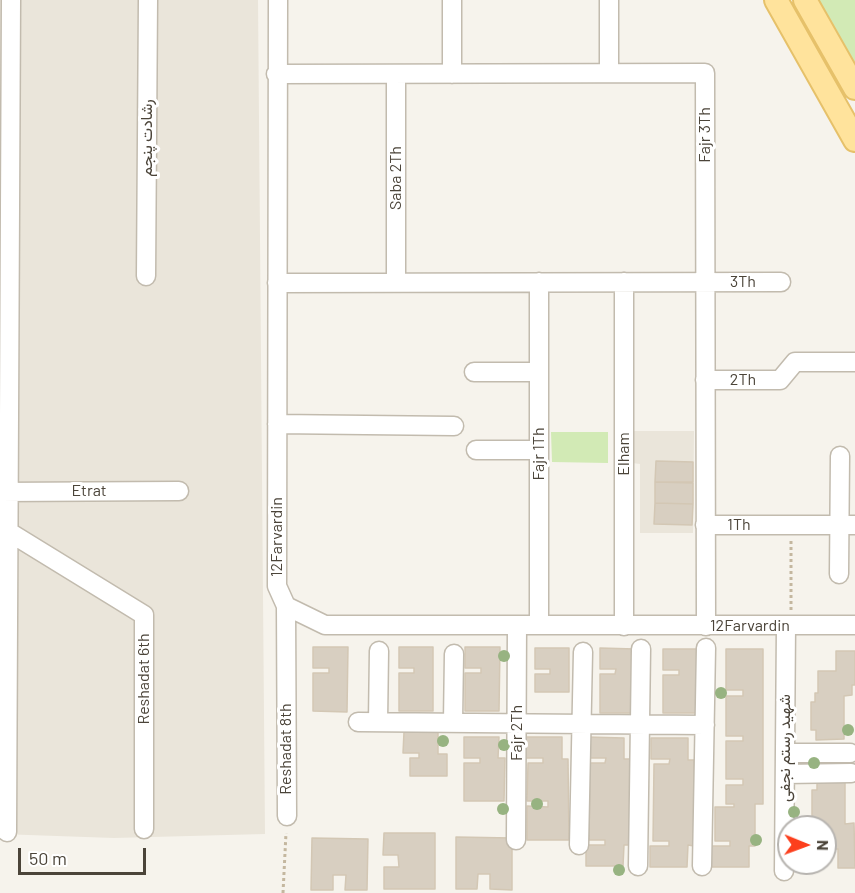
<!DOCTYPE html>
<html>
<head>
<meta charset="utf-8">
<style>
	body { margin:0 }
	#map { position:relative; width:855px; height:893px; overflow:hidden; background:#f6f3ec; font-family:Barlow,sans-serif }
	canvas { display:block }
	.north { position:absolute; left:777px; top:815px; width:60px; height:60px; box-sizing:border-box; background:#fff; border:2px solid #b7b4b0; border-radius:50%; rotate:91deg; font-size:16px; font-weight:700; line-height:24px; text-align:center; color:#4b4439 }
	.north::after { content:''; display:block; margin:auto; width:21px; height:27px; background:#fc3f1d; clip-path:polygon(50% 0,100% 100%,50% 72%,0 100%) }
	.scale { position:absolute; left:18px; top:848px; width:128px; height:27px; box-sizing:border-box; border:3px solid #4b4439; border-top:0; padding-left:8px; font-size:18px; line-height:21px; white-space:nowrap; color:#4b4439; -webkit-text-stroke:4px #fff; paint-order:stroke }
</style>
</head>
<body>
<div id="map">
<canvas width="855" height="893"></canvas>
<div class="north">N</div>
<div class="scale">50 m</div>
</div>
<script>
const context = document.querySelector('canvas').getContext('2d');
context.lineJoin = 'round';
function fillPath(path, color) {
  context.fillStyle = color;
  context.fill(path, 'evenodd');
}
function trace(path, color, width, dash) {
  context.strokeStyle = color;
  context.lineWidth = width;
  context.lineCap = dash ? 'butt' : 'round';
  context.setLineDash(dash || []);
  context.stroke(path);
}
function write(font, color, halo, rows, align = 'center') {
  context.font = font + ' Barlow,Vazirmatn,sans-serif';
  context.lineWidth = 6;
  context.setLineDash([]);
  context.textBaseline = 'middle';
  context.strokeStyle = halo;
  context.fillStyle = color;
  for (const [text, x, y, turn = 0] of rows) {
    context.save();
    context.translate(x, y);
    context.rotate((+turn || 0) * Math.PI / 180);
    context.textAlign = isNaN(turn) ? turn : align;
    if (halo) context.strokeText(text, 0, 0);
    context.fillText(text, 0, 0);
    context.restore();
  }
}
fillPath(new Path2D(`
	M0 0H258L265 834 114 838 0 834Z
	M632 431H694L693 533H640V464L632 463Z`), '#eae5da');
fillPath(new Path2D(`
	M819 0H855V63Z
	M551 432H608V463L552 462Z`), '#d2eab5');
const building = new Path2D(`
	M656 461 693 462V482H655Z
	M655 482 693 483V504L655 503Z
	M655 503 693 504 692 525 654 524Z
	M313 647H348L347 712 313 711V673H329V668H313Z
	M399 647H433V711H399V673H414V668H399Z
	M465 647H500L499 711H465V673H481V668H465Z
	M535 648H569V692H535V674H550V669H535Z
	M600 648 635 649 634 713H600V674H615L616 669H600Z
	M663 649H697V713H663V675H679V670H663Z
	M726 649H763V804H755V846H749V867H711V846H730V841H715V807H734V804H726V785H743V779H726V741H743V736H726V696H743V690H726Z
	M836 651H855V685H852V695L844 696V739L816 740V730H811V702H815V693H818V671H836Z
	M404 732H438V754H447V776H410V758H419V753H403Z
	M464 737H499L498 758H505L504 801H464V763H480V758H464Z
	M524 737H562V759H568L569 840H527V806L548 807V801H527L528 763H543V758H524Z
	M587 737 624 738V759H630V845H624L623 866H586V845H605V840H589L590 763H605L606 758H587Z
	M651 738H688V760H694V846L688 845 687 867H650V846H669V841H653L654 764H669L670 759H651Z
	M817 780H845V824L854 823 855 868H838V849H825V827L816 826V818H812V790H817Z
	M384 833H435V889H384V867H399L398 855H383Z
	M456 837 512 838V890L490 889V874H478L477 889H456Z
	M312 838 368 839 367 890H345L346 875H333V890H311Z`);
fillPath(building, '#d8cfc1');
trace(building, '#d3c7b4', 1.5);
const minor = new Path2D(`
	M278 0 277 586 286 606 325 625H855
	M452 0V74
	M609 0V73
	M276 74 705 73 706 626
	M396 74V282
	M146 276 148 0
	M539 282V625
	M277 283 781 282
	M474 372H539
	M705 380H780L795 362H855
	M277 424 454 426
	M476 450H539
	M0 492 179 491
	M705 525H855
	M9 532 144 615V829
	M839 574 840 456
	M286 606 287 816
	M624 626V282
	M358 722 705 725
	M378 722 379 651
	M453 722 454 654
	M785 753H850
	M785 774 851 773
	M7 832 11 0
	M516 840 517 625
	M579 845 583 652
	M638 866 641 649
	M702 866 706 648
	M784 871 786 626`);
const major = new Path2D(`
	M776 0 855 140
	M805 0 855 88`);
trace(minor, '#c2bbae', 21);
trace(major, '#e6c16a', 26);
trace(new Path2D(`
	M791 610V541
	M283 893 286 833`), '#c4b79f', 3, [3, 3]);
trace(minor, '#fff', 18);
trace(major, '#ffe39c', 22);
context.fillStyle = '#97b381';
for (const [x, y] of [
	[504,656],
	[721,693],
	[848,730],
	[443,741],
	[504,745],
	[814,763],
	[537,804],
	[503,809],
	[794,812],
	[756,840],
	[619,870]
]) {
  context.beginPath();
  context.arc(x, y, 6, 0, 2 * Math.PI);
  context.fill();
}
write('16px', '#4b4439', '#fff', [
	["Fajr 3Th",705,135,-90],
	["رشادت پنجم",147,138,-90],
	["Saba 2Th",396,178,-90],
	["3Th",743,282],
	["2Th",743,380],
	["Fajr 1Th",539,454,-90],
	["Elham",624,454,-90],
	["Etrat",89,491],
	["1Th",739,525],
	["12Farvardin",277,537,-90],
	["12Farvardin",750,626],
	["Reshadat 6th",144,679,-90],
	["Fajr 2Th",517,733,-90],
	["شهید رستم نجفی",785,748,-90],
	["Reshadat 8th",286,749,-90]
]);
</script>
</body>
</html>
